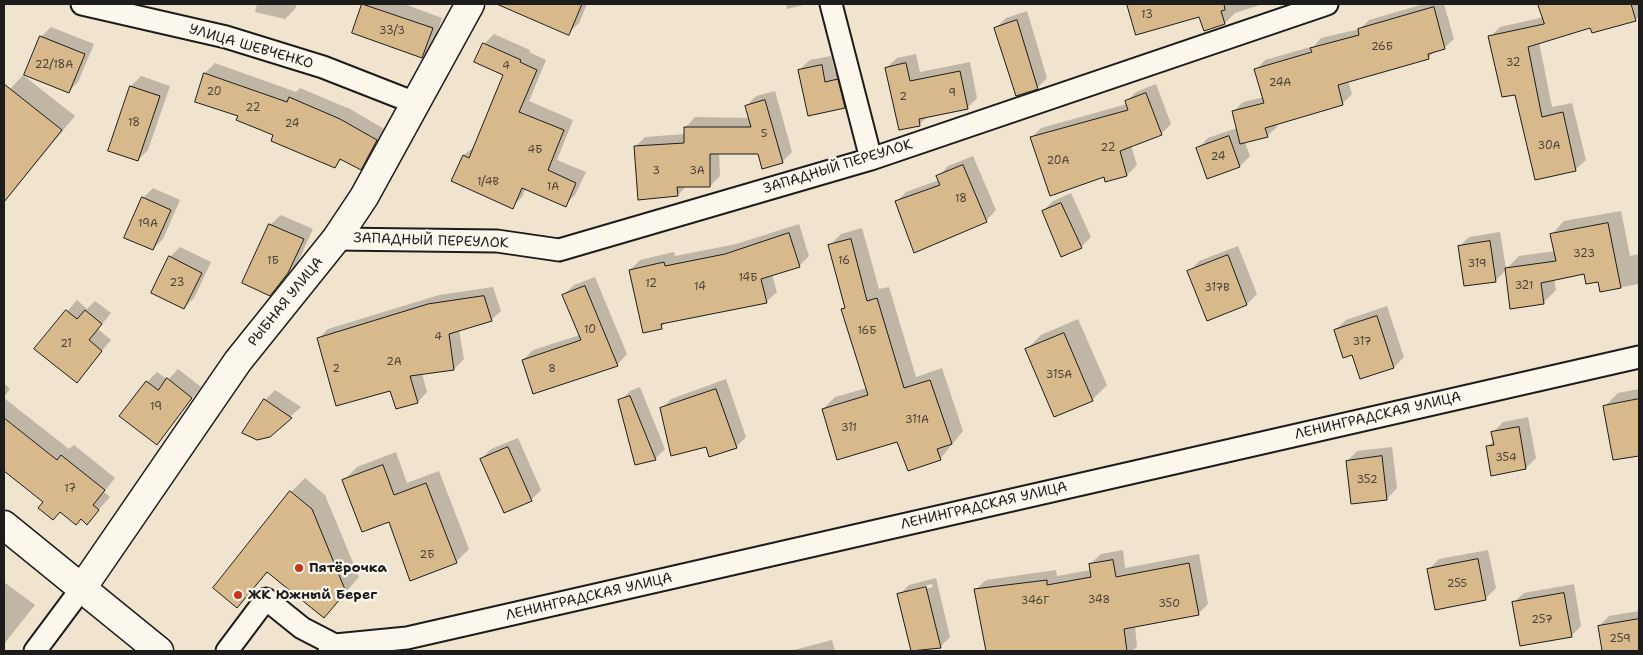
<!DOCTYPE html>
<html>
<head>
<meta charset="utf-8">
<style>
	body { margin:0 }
	#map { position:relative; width:1643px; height:655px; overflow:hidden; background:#f0e4cf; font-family:"Shantell Sans",sans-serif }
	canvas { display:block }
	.frame { position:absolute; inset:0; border:5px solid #1c1c1c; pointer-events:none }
</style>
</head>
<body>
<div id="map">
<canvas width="1643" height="655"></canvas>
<div class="frame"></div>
</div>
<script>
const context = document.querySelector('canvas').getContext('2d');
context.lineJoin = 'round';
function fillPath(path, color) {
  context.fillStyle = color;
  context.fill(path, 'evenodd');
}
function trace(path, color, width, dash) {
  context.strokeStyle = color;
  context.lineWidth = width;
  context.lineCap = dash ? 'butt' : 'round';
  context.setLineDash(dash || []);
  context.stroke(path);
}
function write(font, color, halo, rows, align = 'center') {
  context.font = font + ' "Shantell Sans",sans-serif';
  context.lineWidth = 4.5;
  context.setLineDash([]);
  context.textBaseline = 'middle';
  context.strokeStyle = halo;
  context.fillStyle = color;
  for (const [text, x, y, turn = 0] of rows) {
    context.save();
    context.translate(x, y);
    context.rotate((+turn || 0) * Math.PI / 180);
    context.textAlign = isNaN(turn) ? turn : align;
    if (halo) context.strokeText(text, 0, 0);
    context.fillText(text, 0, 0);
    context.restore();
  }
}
fillPath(new Path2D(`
	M257 4H297L295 9 285 19 255 12Z
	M364 4H408L407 5 442 18 432 47 422 57 353 33Z
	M508 4H587L579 23 569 33 506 7Z
	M786 4H808L787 9Z
	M1129 4H1263L1235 13 1225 23 1200 15 1137 33Z
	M1424 4H1444L1454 39 1444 48 1435 51 1428 58 1348 81 1352 94 1342 104 1276 123 1277 127 1267 136 1245 142 1250 156 1240 166 1198 148 1208 138 1237 128 1233 112 1243 102 1264 97 1256 70 1265 60 1314 46 1321 38 1360 29 1369 20Z
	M1540 4H1639V16L1635 20 1591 27 1539 42 1552 107 1572 103 1586 160 1575 170 1516 93 1490 37 1500 27 1544 17Z
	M1027 11 1047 78 1037 88 996 28 1006 18Z
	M51 27 94 44 78 82 68 92 41 37Z
	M494 34 530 50 529 52 546 60 529 101 573 120 557 160 586 172 575 195 565 205 526 188 522 197 512 207 453 181 464 155 475 146 504 74 484 44Z
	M916 54 920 72 970 62 977 98 967 108 928 116 920 124 886 68 897 58Z
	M831 56 835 72 847 70 854 97 844 107 799 70 810 60Z
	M215 63 296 92 300 88 350 109 386 130 371 159 361 169 342 159 335 166 240 115 196 101 205 73Z
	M23 75 75 116 4 202V96Z
	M141 76 170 86 148 150 138 160 110 150 131 86Z
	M1156 84 1171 124 1161 134 1131 145 1137 165 1127 175 1106 181 1105 175 1031 138 1041 128 1127 104 1126 102 1136 92Z
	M775 91 792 152 782 162 759 153H719L720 176 710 186H686L678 195 635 147 645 137 685 134V128L695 117 750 118 746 106 756 96Z
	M973 156 996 210 986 221 896 202 906 192 939 180 938 177 948 166Z
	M153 188 180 200 163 239 153 249 143 198Z
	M1071 193 1091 237 1081 247 1043 211 1053 201Z
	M1621 211 1630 256 1639 254V284L1601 291 1599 281 1585 273 1554 279 1556 290 1543 303 1506 270 1496 280 1465 285 1459 247 1469 237 1500 232 1506 269 1519 256 1555 251 1552 234 1564 221Z
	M281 215 313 229 298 262 270 295V225Z
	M799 224 809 256 799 266 772 275 777 292 766 302 667 322 661 327 630 270 640 260 674 252 675 256 736 244Z
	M862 228 879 289 889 287 916 377 942 368 963 431 940 459 823 409 835 397 867 388 843 309 845 306 829 246 841 234Z
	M1238 246 1257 294 1247 304 1189 272 1199 261Z
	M180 247 211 262 194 298 184 308 170 257Z
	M595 277 627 354 617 365 523 360 533 350 580 335 563 295 574 285Z
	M493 287 501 311 491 320 459 330 464 359 454 369 422 373 427 392 418 402 391 389 319 338 328 329 439 295Z
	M77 300 87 309 95 301 111 313 98 329 111 340 77 381 36 348Z
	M1387 306 1404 357 1394 367 1361 377 1353 354 1335 330 1346 320Z
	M1078 319 1107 385 1092 400 1026 350 1041 335Z
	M178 369 201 387 157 443 147 382 157 372 168 380Z
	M726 379 746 437 736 447 706 446 661 409 671 399Z
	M4 383 10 389 4 397Z
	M640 387 665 449 655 459 620 401 630 391Z
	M1639 389V454L1614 459 1605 406 1618 393Z
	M275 390 301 407 269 436 265 400Z
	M4 398 69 449 74 445 115 478 104 492 110 497 87 523 45 501 7 471 4 474Z
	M1528 417 1536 458 1526 468 1487 447 1494 440 1493 432 1503 422Z
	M518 438 541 490 531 500 481 459 491 449Z
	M1392 447 1397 488 1387 499 1347 461 1357 451Z
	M396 452 407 483 439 471 469 549 456 562 390 521 344 480 357 467Z
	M305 478 325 495 359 577 324 617 268 572 236 606 291 492Z
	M1123 550 1125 568 1199 554 1208 604 1198 614 1135 626 1137 647 1132 651H987L975 590 986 580 1056 570 1057 576 1091 570 1090 564 1101 554Z
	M1488 550 1496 588 1486 598 1429 569 1439 559Z
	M936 578 950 637 940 647 913 651 899 595 909 585ZM932 584 933 587 909 593V590Z
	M4 582 35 605 4 644Z
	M1574 584 1581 626 1571 636 1513 603 1524 593Z
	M1639 611V651H1603L1599 626 1609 616Z
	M832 640 835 651H790Z`), '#0003');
const building = new Path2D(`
	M362 4 433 28 422 58 352 33Z
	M497 4H582L569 35Z
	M1127 4H1224L1225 10 1221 11 1225 24 1204 31 1199 17 1136 35Z
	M1538 4H1631L1636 21 1592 33 1590 28 1528 47 1542 117 1563 112 1576 171 1535 180 1515 95 1502 97 1488 36 1544 24Z
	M1434 7 1445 49 1428 54 1429 59 1338 85 1343 105 1265 128 1268 137 1240 144 1232 111 1264 103 1254 69 1312 52 1310 48 1359 35 1358 29Z
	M1017 20 1038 89 1016 96 994 28Z
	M40 36 85 54 69 93 24 75Z
	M483 43 521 60 520 62 537 70 519 112 564 130 548 170 576 183 566 207 522 188 513 209 451 181 463 155 469 158 503 75 474 62Z
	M906 63 910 81 960 71 968 109 919 119 920 126 899 130 885 68Z
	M822 65 825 82 838 79 845 108 808 116 798 70Z
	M204 73 287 102 289 97 340 119 377 140 361 170 340 159 335 168 271 141 273 135 236 120 238 116 195 102Z
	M4 84 62 130 4 202Z
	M130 86 160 96 138 161 108 151Z
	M1146 93 1162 135 1120 151 1127 176 1105 182 1104 177 1050 196 1030 137 1128 110 1125 101Z
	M765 100 783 163 762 169 758 154H710V187H677L678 196 638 200 634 146 684 143V127H751L745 106Z
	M1229 136 1240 167 1207 179 1196 148Z
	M963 165 987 222 914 253 895 201 940 185 936 176Z
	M142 197 171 210 153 250 124 238Z
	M1061 203 1082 248 1061 257 1042 211Z
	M1608 223 1621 288 1600 292 1598 282 1586 284 1584 274 1541 283 1544 304 1510 309 1505 268 1556 261 1550 234Z
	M269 224 304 239 288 273 270 296 242 283Z
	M789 233 800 267 761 279 767 303 661 324 662 329 643 333 629 270 664 262 665 266 725 254Z
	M851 239 867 301 877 298 904 388 930 380 952 444 937 449 941 460 908 471 897 442 837 460 822 409 868 395 841 309 845 308 828 245Z
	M1490 241 1496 282 1464 286 1458 246Z
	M1228 255 1247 305 1207 321 1187 271Z
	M169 256 202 273 184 309 151 293Z
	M585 286 618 366 533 394 522 360 581 340 562 295Z
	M484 296 492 321 449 334 454 370 410 376 418 403 396 409 390 391 336 406 317 338 428 304Z
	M66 310 77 319 85 310 102 324 89 340 102 351 77 383 34 349Z
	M1377 316 1394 368 1360 379 1352 355 1343 358 1334 330Z
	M1064 333 1093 401 1054 417 1025 349Z
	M167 378 192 398 157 445 119 416 146 381 158 390Z
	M716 389 737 448 709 457 706 447 671 456 660 408Z
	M630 396 656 460 635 465 618 400Z
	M264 399 292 418 270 437 257 440 242 433Z
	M1639 399V456L1613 460 1603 406Z
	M4 418 57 460 61 455 105 490 93 505 99 510 87 525 81 519 76 525 60 512 53 520 38 508 43 502 4 471Z
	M1519 427 1526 469 1491 476 1486 446 1494 445 1491 432Z
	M508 447 532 501 504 513 480 459Z
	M1382 456 1387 500 1351 504 1346 461Z
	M383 465 394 495 426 483 457 563 410 581 389 522 362 532 342 480Z
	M290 491 312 509 346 592 324 618 267 572 237 608 213 588Z
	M1478 559 1486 600 1435 610 1427 569Z
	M1113 560 1116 577 1189 563 1199 615 1124 629 1127 651H986L974 589 1047 580V585L1091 577 1089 564Z
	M926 587 941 648 911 651 897 594Z
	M1564 593 1572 637 1520 646 1512 602Z
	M1639 619V651H1602L1598 626Z`);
fillPath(building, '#d8b98c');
trace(building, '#1c1c1c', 1);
const street = new Path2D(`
	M82 4 226 37 323 67 415 103
	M831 4 871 159
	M336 239 497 241 559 250 871 159 1327 4
	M35 651 82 588
	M227 651 266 599 302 628 335 645
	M329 651 335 645 407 638 1639 357`);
const secondary = new Path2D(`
	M4 525 159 651
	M82 588 238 361 336 239 364 197 470 4`);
trace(street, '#1c1c1c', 25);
trace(secondary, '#1c1c1c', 31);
trace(street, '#fbf7ec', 21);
trace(secondary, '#fbf7ec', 28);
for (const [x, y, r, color] of [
	[299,568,5,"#c8321e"],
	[238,595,5,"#c8321e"]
]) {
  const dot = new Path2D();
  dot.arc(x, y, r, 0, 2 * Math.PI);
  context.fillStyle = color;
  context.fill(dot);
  trace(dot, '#fbf7ec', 2);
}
write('11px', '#4b4338', null, [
	["13",1147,15],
	["33/3",392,31],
	["26Б",1382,47],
	["32",1513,63],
	["22/18А",54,65],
	["4",506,66],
	["24А",1280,83],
	["20",214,92],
	["9",952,93],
	["2",903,97],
	["22",253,108],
	["18",134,123],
	["24",292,124],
	["5",764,134],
	["30А",1549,146],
	["22",1108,148],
	["4Б",535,150],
	["24",1218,157],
	["20А",1058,161],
	["3",656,171],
	["3А",697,171],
	["1/4В",488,182],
	["1А",553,187],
	["18",961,199],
	["19А",148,224],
	["323",1584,254],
	["1Б",273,261],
	["16",844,261],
	["319",1477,264],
	["14Б",748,278],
	["23",177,283],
	["12",651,284],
	["321",1524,286],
	["14",700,287],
	["317В",1217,288],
	["10",590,330],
	["16Б",867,331],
	["4",438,337],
	["317",1362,342],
	["21",66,344],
	["2А",394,362],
	["2",336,369],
	["8",552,369],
	["315А",1059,375],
	["19",156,407],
	["311А",917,420],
	["311",849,428],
	["354",1506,458],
	["352",1367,480],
	["17",70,489],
	["2Б",427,555],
	["255",1457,584],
	["348",1099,600],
	["346Г",1035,601],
	["350",1169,604],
	["257",1542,620],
	["259",1620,639]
]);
write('14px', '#1c1c1c', '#fbf7ec', [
	["УЛИЦА ШЕВЧЕНКО",251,47,16],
	["ЗАПАДНЫЙ ПЕРЕУЛОК",838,167,-17],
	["ЗАПАДНЫЙ ПЕРЕУЛОК",431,241,2],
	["РЫБНАЯ УЛИЦА",286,302,-51],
	["ЛЕНИНГРАДСКАЯ УЛИЦА",1378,416,-13],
	["ЛЕНИНГРАДСКАЯ УЛИЦА",984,506,-13],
	["ЛЕНИНГРАДСКАЯ УЛИЦА",589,597,-13]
]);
write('bold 14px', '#1c1c1c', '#fbf7ec', [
	["Пятёрочка",309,568],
	["ЖК Южный Берег",248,595]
], 'left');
</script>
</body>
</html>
